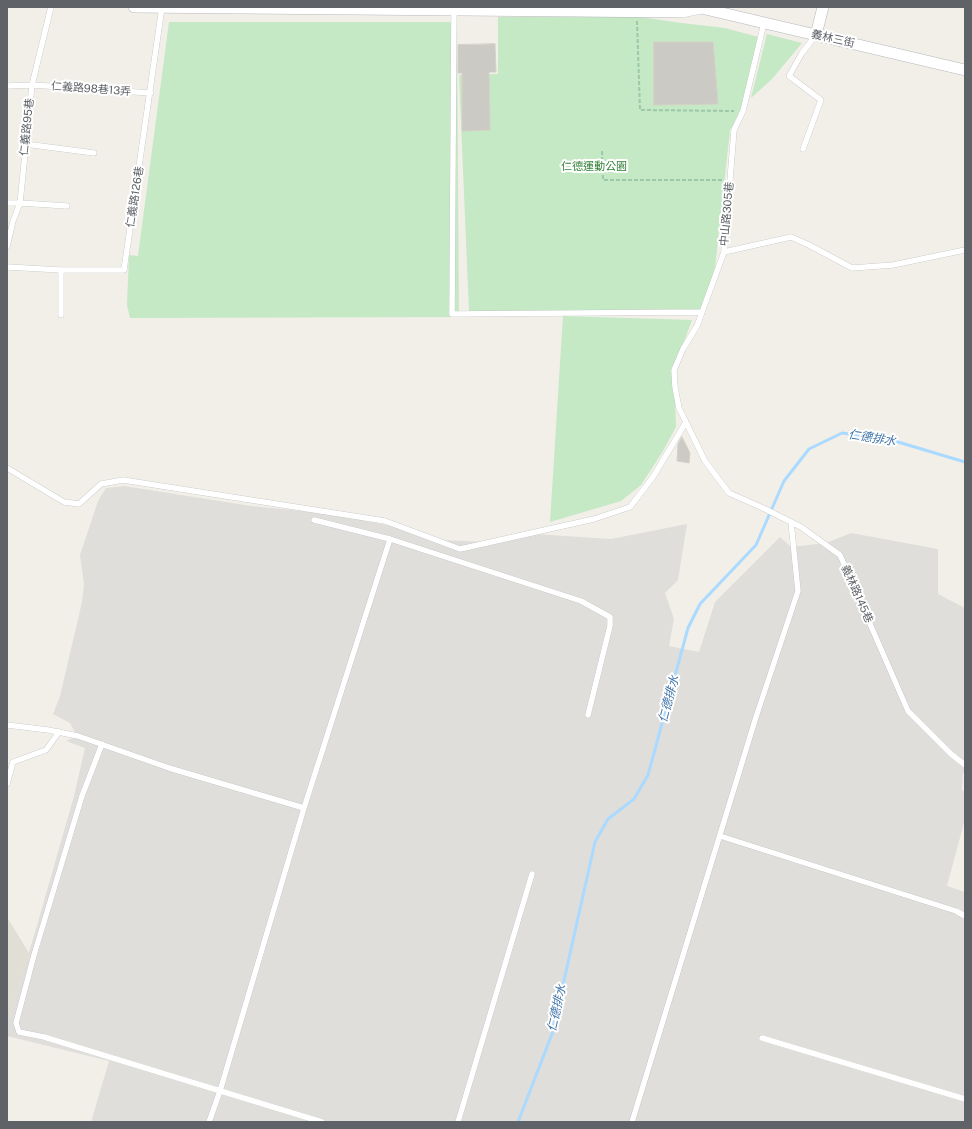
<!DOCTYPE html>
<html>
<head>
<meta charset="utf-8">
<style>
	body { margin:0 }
	#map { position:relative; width:972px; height:1129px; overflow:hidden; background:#f1efe8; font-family:"Public Sans",sans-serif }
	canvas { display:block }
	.frame { position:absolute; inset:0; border:8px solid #5f6368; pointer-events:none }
</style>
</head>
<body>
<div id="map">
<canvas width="972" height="1129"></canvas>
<div class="frame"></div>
</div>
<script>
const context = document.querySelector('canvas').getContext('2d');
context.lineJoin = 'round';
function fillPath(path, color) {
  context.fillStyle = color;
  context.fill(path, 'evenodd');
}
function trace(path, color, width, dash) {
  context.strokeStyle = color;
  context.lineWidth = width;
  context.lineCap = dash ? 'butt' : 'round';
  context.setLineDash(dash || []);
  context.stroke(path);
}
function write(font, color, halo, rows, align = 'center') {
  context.font = font + ' "Public Sans","Noto Sans TC",sans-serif';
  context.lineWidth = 4;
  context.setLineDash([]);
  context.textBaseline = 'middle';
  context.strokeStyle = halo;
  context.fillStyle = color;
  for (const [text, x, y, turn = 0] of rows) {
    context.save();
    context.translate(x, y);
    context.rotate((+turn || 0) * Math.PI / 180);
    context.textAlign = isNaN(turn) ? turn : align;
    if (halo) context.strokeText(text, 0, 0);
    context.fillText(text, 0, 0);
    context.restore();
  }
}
fillPath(new Path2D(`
	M124 486 251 506 333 514 405 529 440 540 490 542 519 533 611 539 687 524 678 580 665 593 674 619 669 646 699 652 715 602 780 537 791 547 826 543 851 533 938 549V594L965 608V773H963L962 790 965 792V819L947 886 965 892V1122H91L109 1061 7 1036V1024L36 929 74 796 85 748 66 741 77 736 70 723 53 714 60 696 82 602 84 584 80 555 98 501 106 488Z`), '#e0deda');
fillPath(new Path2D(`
	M7 917 29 953 7 1025Z`), '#e1ded6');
fillPath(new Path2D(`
	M634 16 681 23 725 28 762 38 746 106 730 130 714 276 699 313 469 311 459 75 498 74V17Z
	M169 22H450L457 30 459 317 130 318 127 305 129 255 138 256Z
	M767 34 802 43 772 79 751 98Z
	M563 316 692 320 674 369 676 427 663 451 641 485 621 501 550 522Z`), '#c5e8c5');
trace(new Path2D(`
	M518 1122 552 1034 595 842 608 819 634 799 648 775 688 628 700 604 756 545 784 481 809 449 842 433 888 439 965 462`), '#aadaff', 3);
const building = new Path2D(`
	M654 42H713L718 104 654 105Z
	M495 44 496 72H489L490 130 462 131V73H458V45Z
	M682 437 690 453 689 463 677 461 678 444Z`);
fillPath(building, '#cccac5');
trace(building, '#d6d1c6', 1);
const lane = new Path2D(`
	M454 10 452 314 702 312
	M764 23 743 111 734 130 730 180 726 204 724 252 697 326 683 349 674 370 675 387 679 408 705 461 729 493 763 508 801 527 840 555 908 711 951 754 965 765
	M7 86 32 85 151 93
	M25 144 94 153
	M803 149 821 100 789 76 802 53 816 35
	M7 203H20L67 206
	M7 247 13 221 20 203 32 85 51 7
	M724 252 791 237 809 245 852 268 893 265 965 250
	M7 267 61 270H124L162 7
	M61 315V270
	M7 468 64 502 79 504 101 484 123 480 385 521 460 549 594 519 630 507 653 477 686 422
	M314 520 390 539 581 601 610 617V626L588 715
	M7 725 48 730 78 736 169 768 304 808
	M102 744 82 796 34 955 16 1023 19 1032 44 1037 322 1122
	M7 784 13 762 46 750 59 732
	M720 836 956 911 965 916
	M762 1038 965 1099
	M209 1122 220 1091 304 808 390 539
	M458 1122 532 874
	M632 1122 756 717 798 591 791 522`);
const street = new Path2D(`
	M134 7 682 12 701 8V7
	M701 8 965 70
	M816 35 823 7`);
trace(lane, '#b5b8bc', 6);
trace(street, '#b5b8bc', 12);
trace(new Path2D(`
	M637 21 640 110 734 111
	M602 151 603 180H723`), '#9cc7a9', 2, [4, 2]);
trace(lane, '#fff', 5.5);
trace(street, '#fff', 11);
write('11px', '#5f6368', '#fff', [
	["義林三街",833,39,13],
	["仁義路98巷13弄",91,89,4],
	["仁義路95巷",27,127,-84],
	["仁義路126巷",135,197,-81],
	["中山路305巷",727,214,-85],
	["義林路145巷",857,594,66]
]);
write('11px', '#348238', '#fff', [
	["仁德運動公園",594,167]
]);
write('italic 12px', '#4174aa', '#fff', [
	["仁德排水",872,438,9],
	["仁德排水",669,699,-75],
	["仁德排水",557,1008,-77]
]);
</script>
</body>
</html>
